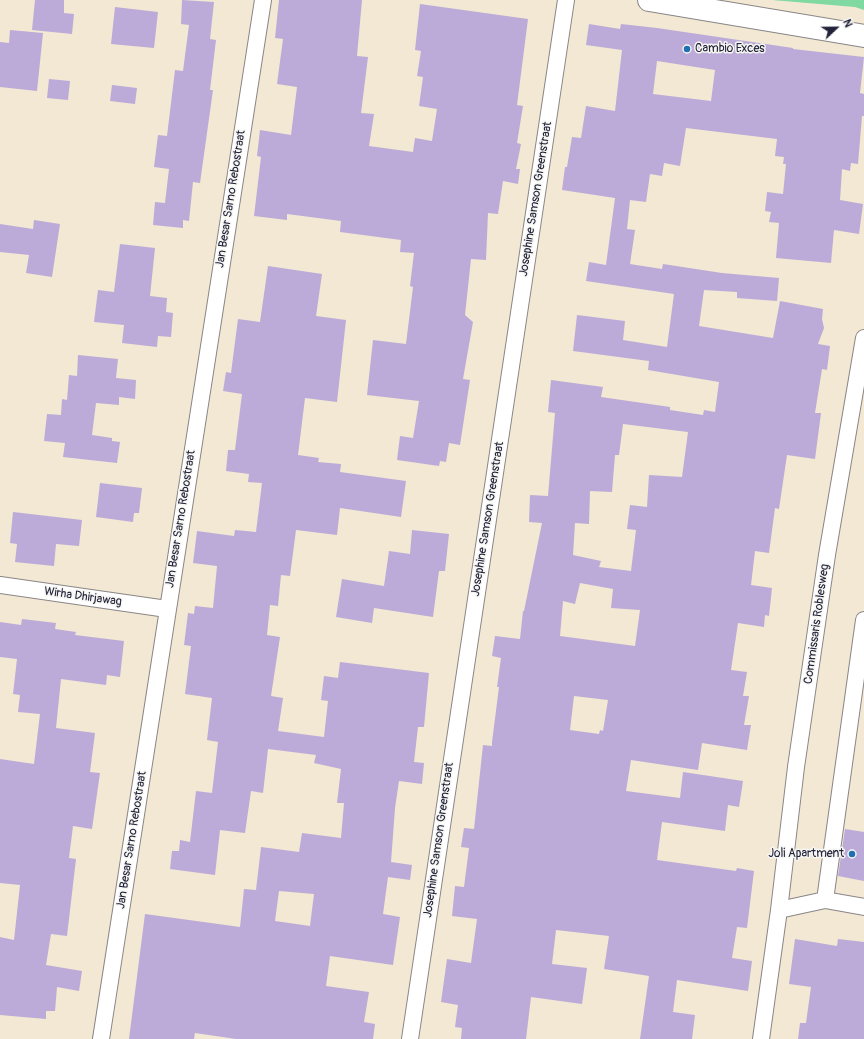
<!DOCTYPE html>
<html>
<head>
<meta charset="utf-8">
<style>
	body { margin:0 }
	#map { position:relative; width:864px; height:1039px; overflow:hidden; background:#f2e8d3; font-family:Pangolin,sans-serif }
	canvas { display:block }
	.north { position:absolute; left:816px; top:8px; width:40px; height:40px; -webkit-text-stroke:3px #f6f6f2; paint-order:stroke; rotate:68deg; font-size:11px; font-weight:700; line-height:16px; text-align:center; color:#22223b }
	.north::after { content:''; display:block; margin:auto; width:14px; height:18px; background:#22223b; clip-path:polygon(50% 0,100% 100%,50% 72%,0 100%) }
</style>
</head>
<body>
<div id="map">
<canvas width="864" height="1039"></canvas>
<div class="north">N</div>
</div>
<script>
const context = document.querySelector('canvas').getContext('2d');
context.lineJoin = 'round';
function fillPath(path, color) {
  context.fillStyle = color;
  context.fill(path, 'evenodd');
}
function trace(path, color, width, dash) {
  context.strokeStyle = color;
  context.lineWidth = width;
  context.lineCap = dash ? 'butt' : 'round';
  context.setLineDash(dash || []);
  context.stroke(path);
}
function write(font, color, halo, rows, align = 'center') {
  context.font = font + ' Pangolin,sans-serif';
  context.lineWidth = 3;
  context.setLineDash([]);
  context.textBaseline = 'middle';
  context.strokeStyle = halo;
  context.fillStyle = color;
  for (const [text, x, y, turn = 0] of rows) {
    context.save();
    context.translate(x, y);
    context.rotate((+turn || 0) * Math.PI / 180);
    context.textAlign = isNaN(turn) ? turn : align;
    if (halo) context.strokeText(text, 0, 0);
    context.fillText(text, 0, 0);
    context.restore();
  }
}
fillPath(new Path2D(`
	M772 0H864V10L855 7Z`), '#7fd9a0');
fillPath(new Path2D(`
	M35 0H64V13L74 14 72 34 32 30Z
	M182 0 214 2 210 39 216 40 210 90H213L200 183 193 182 189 221 183 220V228L153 225 155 202 165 203 169 169 154 167 158 135 167 136 175 70 183 71 189 25 181 24Z
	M279 0H362L357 56 368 57 361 113 374 114 369 146 413 152 415 138 432 141 437 109 419 106 423 77 417 76 421 51 415 50 420 4 528 19 517 105 523 106 517 143 521 144 516 169H520L518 184 503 181 498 214 488 213 486 260 471 259 465 315 473 322 463 379 470 380 460 445 449 443 446 462 440 461 439 466 397 460 400 436 413 438 419 401 367 395 373 340 406 344 413 287 410 286 414 253 400 252 401 240 340 232 341 221 287 214V220L254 216 261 157 257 156 260 130 291 135 297 87 277 84 283 39 275 38Z
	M115 7 158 12 154 48 111 44Z
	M589 24 620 29 621 24 657 28 793 48V49L864 57 860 93 864 94V116H862L858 164 851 163 850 171 842 169 840 200 863 204 859 234 834 230 831 263 776 258 779 223 769 222 771 212 765 211 767 192 783 194 786 164H783L784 157 775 156 777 139 686 128 680 166 664 163 662 176 650 174 646 202 630 200 627 229 635 230 630 264 662 269 663 264 722 273 779 278 777 301 737 298V292L704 290 699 326 773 338 780 301 823 309 822 319 824 328 818 344 830 346 827 370 822 369 815 413H821L815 459 787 455 779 509 775 508 769 553 755 551 751 585 772 588 769 616 765 615 764 627 738 623 731 670 747 672 743 696H749L744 725H751L747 750 702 743 698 770 631 760 626 791 680 798 683 772 743 781 739 807 728 805 725 831 662 822 657 860 736 871 737 868 754 871 747 928 737 927 732 958 752 961 748 991 677 980 673 1012 695 1015 692 1039H640L649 976 604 969 609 936 556 930 552 964 587 968 582 1004 531 997 526 1039H461L462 1028 455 1027 458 1005 441 1002 447 959 471 963 477 919 452 916 455 886 464 887 469 848 461 847 464 828 474 829 483 745 492 746V742L499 687H497L501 658 492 656 495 636 520 639 523 611H524L542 523 529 522 530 495 548 496 555 413 548 412 551 380 603 387 601 397 670 407V410L703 415 704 410 715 412 719 382 648 370 649 361 573 351 577 315 625 321 623 340 667 347 674 294 586 281 589 262 606 265 615 198 562 190 565 167H567L572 137 581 138 586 106 615 111 622 50 586 45ZM657 61 715 70 711 101 653 94ZM623 424 688 432 682 477 649 475 647 507 630 505 627 529 636 530 631 571 599 567 601 561 573 555 575 523 589 524 590 491 612 492 615 455H619ZM580 583 613 589 611 608 640 610 635 646 560 636 563 601 575 604ZM574 696 608 700 603 731 600 730 599 734 570 730Z
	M10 30 43 33 37 91 0 87V42L9 43Z
	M49 79 70 81 68 100 47 98Z
	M112 85 137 88 135 104 110 101Z
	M34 220 60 224 52 277 26 273 29 255 0 252V224L33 229Z
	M120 244 155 248 150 296 167 298 166 312 173 313 171 337 158 336 157 347 122 343 124 325 94 322 98 290 114 292Z
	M268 266 322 274 316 316 346 320 337 402 305 398 298 455 319 458 318 462 341 464 340 472 406 481 401 517 340 508 337 535 296 530 290 576 281 575 278 606 270 605 267 635 280 637 271 696 283 698 278 731 324 737 328 701 321 700 324 676 338 678 340 662 429 673 424 727H418L414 762 424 763 422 784 399 781 395 808 391 862 412 865 410 880 388 877 383 914 400 917 393 965 330 956 326 986 369 992 364 1022 375 1024 373 1039H236L195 1033 194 1039H129L145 914 240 927 244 889 256 890 261 847 299 852 302 833 341 838 344 803H337L341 769 314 763 316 755 268 749 263 793 251 791 245 833 220 830 215 875 170 869 172 851H179L180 840 190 842 196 791 212 793 218 742 207 740 212 698 185 694 191 646 184 645 188 613 194 614 195 606 213 608 217 566 193 563 197 531 234 536 235 530 256 532 262 483 248 482 249 474 226 471 228 450H235L242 394 223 391 226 372 231 373 238 319 260 322ZM279 891 314 894 310 926 275 921Z
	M78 355 118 359 116 378 136 380 135 399 119 397V405L96 403 92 435 112 438V441L120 442 117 463 63 457 65 443 44 441 47 414 61 415 62 399 67 400 69 375 77 376Z
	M100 483 142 488 139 513H134L133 522 96 517Z
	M13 512 82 520 79 546 56 544 54 566 15 562 17 544 10 543Z
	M412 530 449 534 445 571H439L433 617 374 608 372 623 336 617 342 579 384 586 389 551 410 554Z
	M22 619 56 623 55 629 76 632 75 635 124 641 120 677 107 675 106 685 61 679 56 728 95 733 90 772 100 773 92 829 73 826 69 858 76 859 67 936 51 934 46 965 82 971 79 991 57 987 55 1011H46V1019L0 1015V937L14 940 20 885 0 883V759L34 764 40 714 18 712 20 695 13 694 17 659 0 657V622L21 625Z
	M845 829 864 832V881L838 876Z
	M795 939 837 946 838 939 864 942V1039H798L800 1023H806L811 987 789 984Z`), '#bcabd8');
const street = new Path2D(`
	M0 585 167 609
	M825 900 864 907
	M779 910 796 767 827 555 864 338
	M101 1039 263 0
	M410 1039 566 0
	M761 1039 779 910 825 900 864 620`);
const secondary = new Path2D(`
	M649 0 864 36`);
trace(street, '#8a8587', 18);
trace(secondary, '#8a8587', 24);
trace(street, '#fff', 16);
trace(secondary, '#fff', 22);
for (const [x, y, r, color] of [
	[687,49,4,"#1f6fb2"],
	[852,854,4,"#1f6fb2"]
]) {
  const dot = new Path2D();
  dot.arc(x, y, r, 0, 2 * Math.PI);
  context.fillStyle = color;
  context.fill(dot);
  trace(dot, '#f6f6f2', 1.5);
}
write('12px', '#22223b', '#f6f6f2', [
	["Cambio Exces",695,49],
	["Joli Apartment",844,854,"right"]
], 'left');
write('12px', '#22223b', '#f6f6f2', [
	["Jan Besar Sarno Rebostraat",231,199,-81],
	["Josephine Samson Greenstraat",536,199,-81],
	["Jan Besar Sarno Rebostraat",181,519,-81],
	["Josephine Samson Greenstraat",488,519,-81],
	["Wirha Dhirjawag",83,597,8],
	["Commissaris Roblesweg",817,624,-82],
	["Jan Besar Sarno Rebostraat",132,840,-81],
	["Josephine Samson Greenstraat",439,840,-82]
]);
</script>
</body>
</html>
